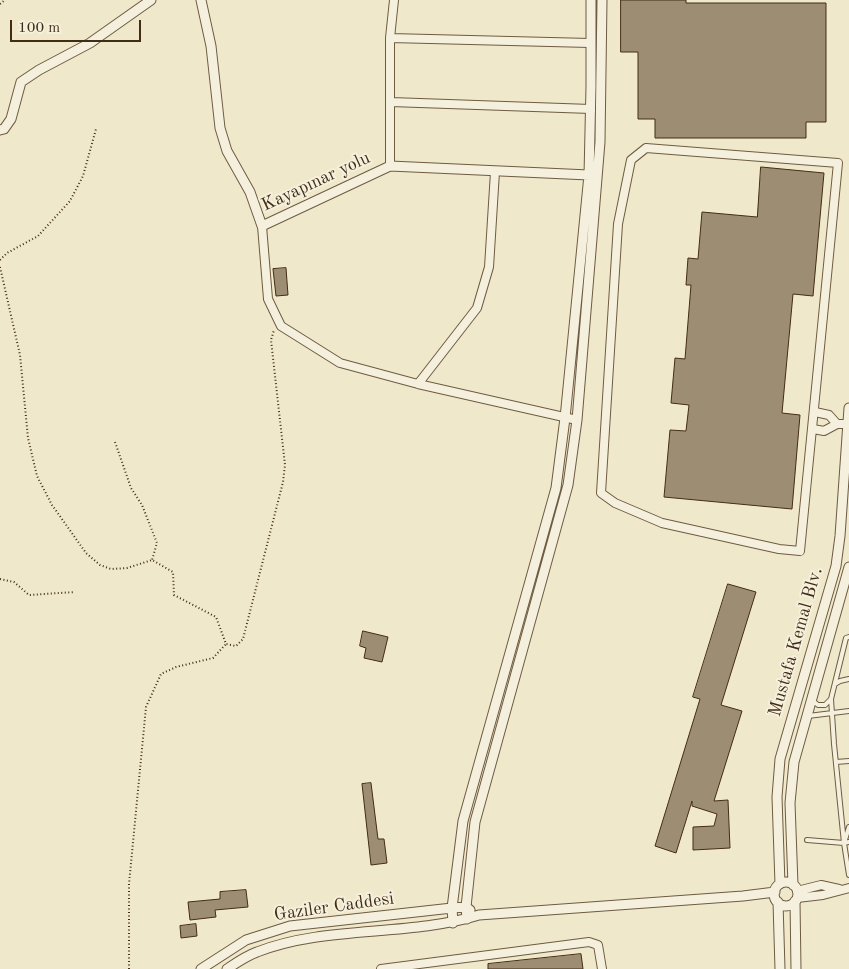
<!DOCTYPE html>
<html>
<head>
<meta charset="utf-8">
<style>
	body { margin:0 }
	#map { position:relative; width:849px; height:969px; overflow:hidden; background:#f0e8ca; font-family:"Old Standard TT",serif }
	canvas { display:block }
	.scale { position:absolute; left:10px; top:20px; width:131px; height:22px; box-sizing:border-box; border:2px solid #432c14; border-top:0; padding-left:6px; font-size:15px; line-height:18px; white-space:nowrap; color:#432c14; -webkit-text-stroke:4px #f5f0dd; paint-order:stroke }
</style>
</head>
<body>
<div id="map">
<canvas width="849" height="969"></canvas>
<div class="scale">100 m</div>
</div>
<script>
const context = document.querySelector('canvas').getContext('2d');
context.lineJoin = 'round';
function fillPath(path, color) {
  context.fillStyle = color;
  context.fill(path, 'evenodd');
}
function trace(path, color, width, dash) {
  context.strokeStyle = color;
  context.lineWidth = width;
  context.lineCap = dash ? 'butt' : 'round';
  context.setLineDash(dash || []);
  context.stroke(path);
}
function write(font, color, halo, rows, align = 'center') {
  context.font = font + ' "Old Standard TT",serif';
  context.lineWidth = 4;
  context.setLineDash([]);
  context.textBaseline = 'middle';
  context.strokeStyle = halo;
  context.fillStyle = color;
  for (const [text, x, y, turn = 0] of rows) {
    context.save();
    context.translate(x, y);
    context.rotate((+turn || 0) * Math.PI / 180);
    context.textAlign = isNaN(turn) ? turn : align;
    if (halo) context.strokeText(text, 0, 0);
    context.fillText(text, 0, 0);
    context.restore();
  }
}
const building = new Path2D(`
	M621 0H686V3H826V122H806V138H655V119H638V52H621Z
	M761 167 824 173 813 296 793 294 782 413 800 415 792 509 664 497 670 430 686 431 689 405 671 403 675 358 685 359 691 285H686L688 258 698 259 702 212 757 217Z
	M286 268 288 295 276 296 273 269Z
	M728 584 756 592 721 705 742 711 714 801 728 800 730 848 693 850V827L714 826 717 814 692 806V801L676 853 655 846 700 699 693 697Z
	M363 631 388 637 382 662 364 658 366 648 360 646Z
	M371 783 378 839H384L387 863 371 865 362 784Z
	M246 890 248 907 215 910 216 917 190 920 188 902 220 899V892Z
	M196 924 197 936 181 938 180 926Z
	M581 954 583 969H488V964Z`);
fillPath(building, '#9d8e73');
trace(building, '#432c14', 1);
const service = new Path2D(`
	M849 637 846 638 831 699 834 744 844 843 849 842
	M835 684 840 681 849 679
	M813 701 818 705H825L831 699
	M808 716 849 711
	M836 762 849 761
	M849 827 844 843 849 875
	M807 840 844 843`);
const minor = new Path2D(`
	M390 38 590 43
	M391 102 591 109
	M646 148 838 163 800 551 779 549 662 523 615 503 601 493 618 224 631 160Z
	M390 166V38L394 0
	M262 226 268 299 281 326 340 363 418 384 577 420
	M418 384 477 308 489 267 495 172
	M815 412 829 415 837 424
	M813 429 824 431 837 424H849
	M797 891 821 885 839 889
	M797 898 823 895 849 888
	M381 969 589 942 598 945 602 969`);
const tertiary = new Path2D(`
	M201 0 211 46 220 128 227 151 250 192 262 226 390 166 589 175
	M0 130 4 129 11 119 21 82 39 70 90 43 151 0
	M774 894a12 12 0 1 1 24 0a12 12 0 1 1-24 0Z
	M780 884 777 797 780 759 836 566 840 536 849 408
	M793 885 790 803 794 762 849 567
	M795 901 796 969
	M778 902 780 969
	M467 919 466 907 475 822 568 485 577 420 600 142 602 0
	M453 923 452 908 463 821 556 488 565 418 589 175 591 86V0
	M201 969 246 940 290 926 452 908 466 907 470 910
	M227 969C236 963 246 956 257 952 326 925 408 937 479 915L743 896 775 892`);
trace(service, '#6e5b42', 6);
trace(minor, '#6e5b42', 10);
trace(tertiary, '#6e5b42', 11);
trace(new Path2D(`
	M0 4 5 0
	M0 260 7 253 38 236 70 201 83 176 96 129
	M0 267 20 355 28 438 37 476 52 505 86 553 100 565 111 569 127 568 152 560 173 572 174 595 216 617 226 644 236 646 243 639 283 482 285 465 271 340 274 330
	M115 442 131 488 142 505 157 543 152 560
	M0 579 14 582 29 595 75 592
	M129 969V884L146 707 161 674 176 667 213 658 226 644`), '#432c14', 2, [1, 2.5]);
trace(service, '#f5f0dd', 4);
trace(minor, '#f5f0dd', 8);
trace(tertiary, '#f5f0dd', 9);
write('18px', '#432c14', '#f5f0dd', [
	["Kayapınar yolu",316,182,-25],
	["Mustafa Kemal Blv.",796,642,-74],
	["Gaziler Caddesi",334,907,-8]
]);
</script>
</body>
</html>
